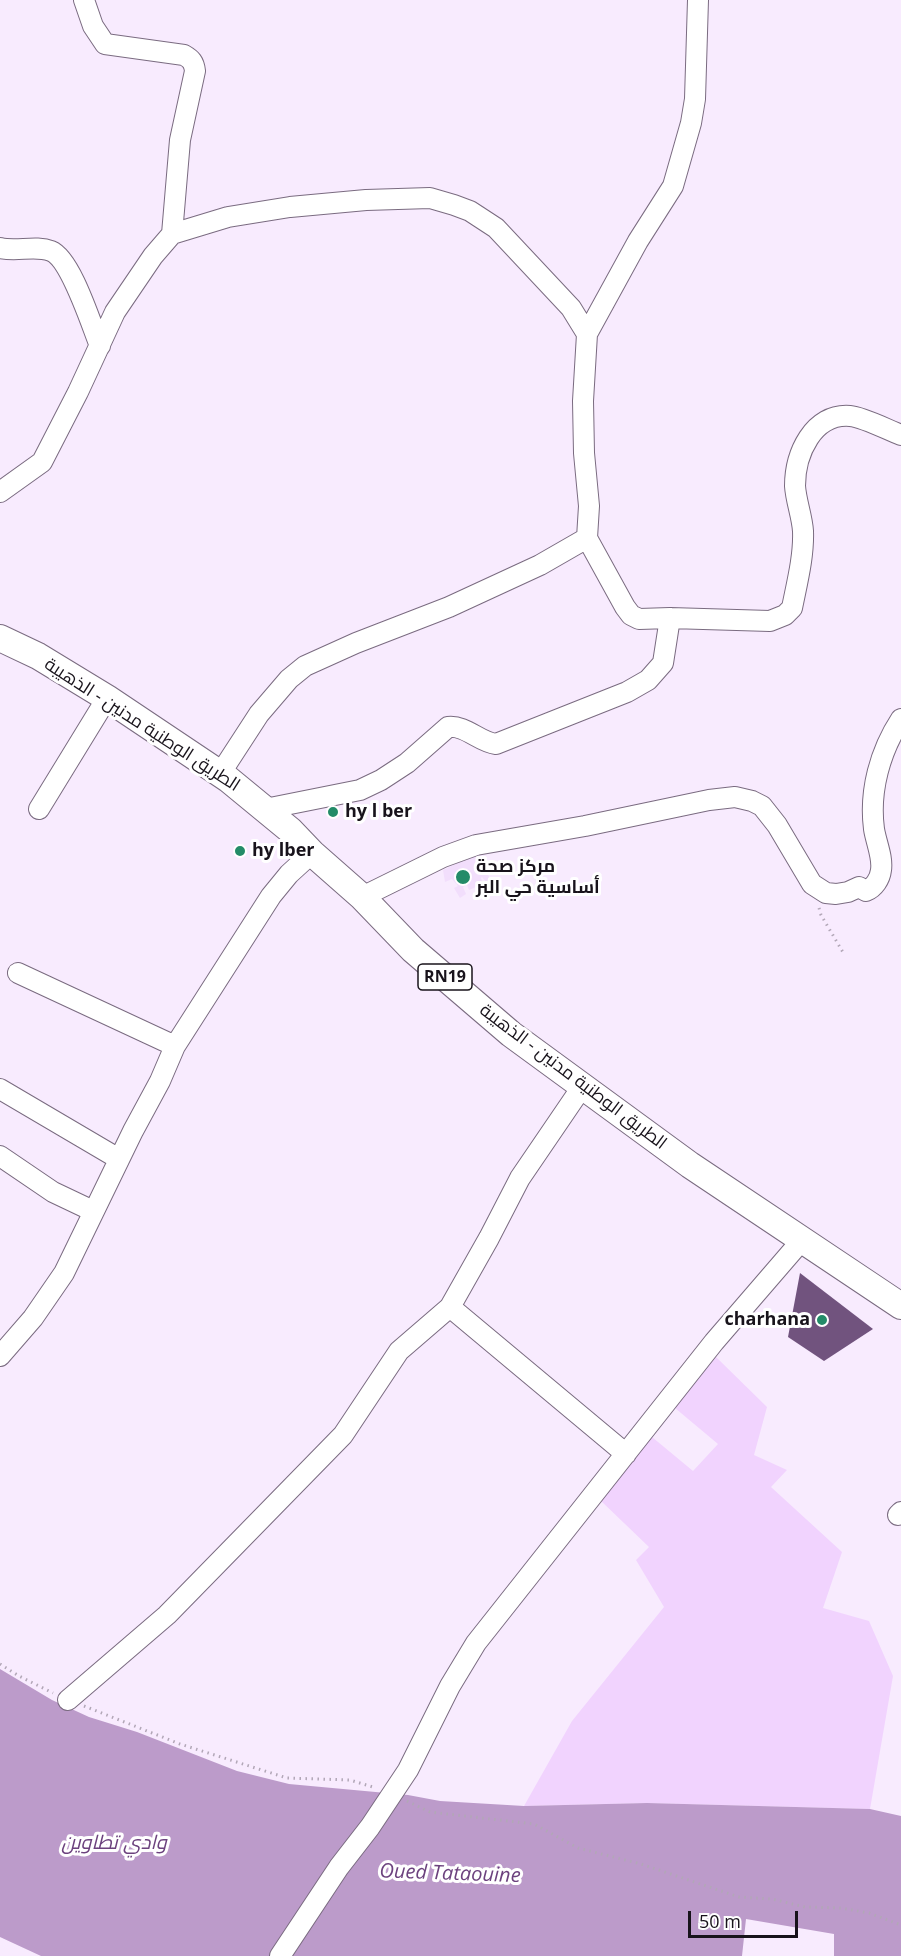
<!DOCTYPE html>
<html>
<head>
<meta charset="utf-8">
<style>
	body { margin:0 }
	#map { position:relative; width:901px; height:1956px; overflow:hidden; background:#f8ebfe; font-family:"Open Sans",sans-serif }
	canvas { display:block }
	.scale { position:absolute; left:688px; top:1911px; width:110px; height:27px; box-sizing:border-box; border:3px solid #18131b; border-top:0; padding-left:8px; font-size:18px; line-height:21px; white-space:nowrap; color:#18131b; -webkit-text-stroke:4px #fff; paint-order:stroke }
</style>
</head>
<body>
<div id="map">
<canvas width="901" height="1956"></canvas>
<div class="scale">50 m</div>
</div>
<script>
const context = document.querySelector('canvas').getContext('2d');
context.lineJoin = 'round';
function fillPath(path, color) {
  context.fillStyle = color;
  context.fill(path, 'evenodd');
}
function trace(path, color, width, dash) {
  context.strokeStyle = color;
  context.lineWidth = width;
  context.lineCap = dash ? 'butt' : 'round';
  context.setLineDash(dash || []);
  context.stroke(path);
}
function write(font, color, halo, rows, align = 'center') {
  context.font = font + ' "Open Sans",Cairo,sans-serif';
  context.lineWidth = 6;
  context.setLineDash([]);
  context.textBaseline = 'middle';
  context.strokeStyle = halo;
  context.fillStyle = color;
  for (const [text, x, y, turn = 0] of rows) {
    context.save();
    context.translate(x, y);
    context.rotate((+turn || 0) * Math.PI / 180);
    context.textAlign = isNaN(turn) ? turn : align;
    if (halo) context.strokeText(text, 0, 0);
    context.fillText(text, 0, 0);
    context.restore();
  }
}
fillPath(new Path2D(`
	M480 856 490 879 487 883 482 877 481 878 483 884 469 890 467 885 463 887 466 894 460 898 454 888 458 886 452 879 445 882 443 870 470 857Z`), '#f2defc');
fillPath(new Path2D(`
	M716 1357 767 1407 754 1455 787 1470 771 1487 842 1552 823 1608 869 1621 893 1676 870 1809 647 1803 524 1806 572 1721 664 1607 636 1560 649 1547 600 1500 652 1437 693 1471 718 1444 675 1408Z`), '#f1d3fe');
fillPath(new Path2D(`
	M0 1669 52 1700 89 1717 137 1732 237 1771 289 1784 408 1795 440 1801 524 1806 647 1803 870 1809 901 1816V1956H834V1934L746 1919 742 1956H41L0 1937Z`), '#bc9bca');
fillPath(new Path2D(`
	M800 1273 873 1329 824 1361 788 1337Z`), '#71537e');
const minor = new Path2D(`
	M84 0 93 26 105 44 184 55C191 59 194 62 195 71L180 140 172 234
	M0 248C16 252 36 245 51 251 71 259 91 324 100 346
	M0 492 42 462 78 392 115 312 153 256 172 234 228 217 290 207 366 200 430 198 454 205 470 211 496 228 571 308 587 334
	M587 538 625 607 631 615 639 619 670 618 770 621 785 615 792 608C797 583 804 556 803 531 802 516 796 501 795 486 795 454 813 413 850 416 863 417 888 430 901 435
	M220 774 259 714 289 679 305 666 356 643 449 607 540 565 587 538 589 506 584 453 583 401 587 334 638 241 673 186 691 123 695 99 698 0
	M39 809 107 698
	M265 809 360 790 381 780 407 763 448 727C466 725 479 742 496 744L627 692 648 680 663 663 670 618
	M362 897 443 857 476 845 585 826 709 800 735 797 752 801 762 806 777 825 812 884 826 893 836 894 848 892 859 887 866 891C874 888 880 879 881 870 883 857 876 842 874 829 869 791 880 751 901 719
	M18 973 175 1046
	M0 1089 119 1159
	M0 1156 53 1192 93 1211
	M450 1307 626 1454
	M0 1356 33 1318 64 1273 133 1131 160 1081 175 1046 271 896 289 874 312 853
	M898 1515 901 1512
	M68 1700 167 1615 343 1435 399 1351 450 1307 489 1238 520 1178 582 1087
	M280 1956 339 1867 370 1827 408 1770 450 1686 476 1643 714 1342 802 1240`);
const major = new Path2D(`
	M0 638 38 656 107 698 228 779 290 830 312 853 362 897 413 950 511 1034 690 1165 901 1306`);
trace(minor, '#7a6b80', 22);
trace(major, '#7a6b80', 28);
trace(new Path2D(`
	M819 908 821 915 844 954
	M0 1664 19 1676 53 1693
	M84 1706 180 1744 287 1778 350 1780 376 1788
	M407 1801 430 1812 534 1824 578 1848 641 1864 739 1897 772 1899 805 1907 841 1908 869 1913 901 1925`), '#b2a7b7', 3, [1.5, 4.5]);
trace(minor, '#fff', 20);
trace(major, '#fff', 26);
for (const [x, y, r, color] of [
	[333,812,6,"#238b68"],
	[240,851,6,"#238b68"],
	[463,877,8,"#238b68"],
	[822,1320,6,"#238b68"]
]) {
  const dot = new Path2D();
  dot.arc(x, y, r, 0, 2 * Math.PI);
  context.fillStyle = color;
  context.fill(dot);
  trace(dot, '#fff', 2);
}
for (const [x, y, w] of [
	[445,977,54]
]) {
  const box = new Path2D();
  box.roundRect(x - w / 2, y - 13, w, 26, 4.5);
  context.fillStyle = '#fff';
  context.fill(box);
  trace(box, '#18131b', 1.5);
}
write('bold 16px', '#18131b', null, [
	["RN19",445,977]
]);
write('18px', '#18131b', '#fff', [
	["الطريق الوطنية مدنين - الذهيبة",142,725,33],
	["الطريق الوطنية مدنين - الذهيبة",573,1077,37]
]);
write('bold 18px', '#18131b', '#fff', [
	["hy l ber",345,812],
	["hy lber",252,851],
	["مركز صحة",476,867],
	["أساسية حي البر",476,888],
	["charhana",810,1320,"right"]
], 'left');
write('italic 20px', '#6c427e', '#fff', [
	["وادي تطاوين",114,1843],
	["Oued Tataouine",450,1874,2]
]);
</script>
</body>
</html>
